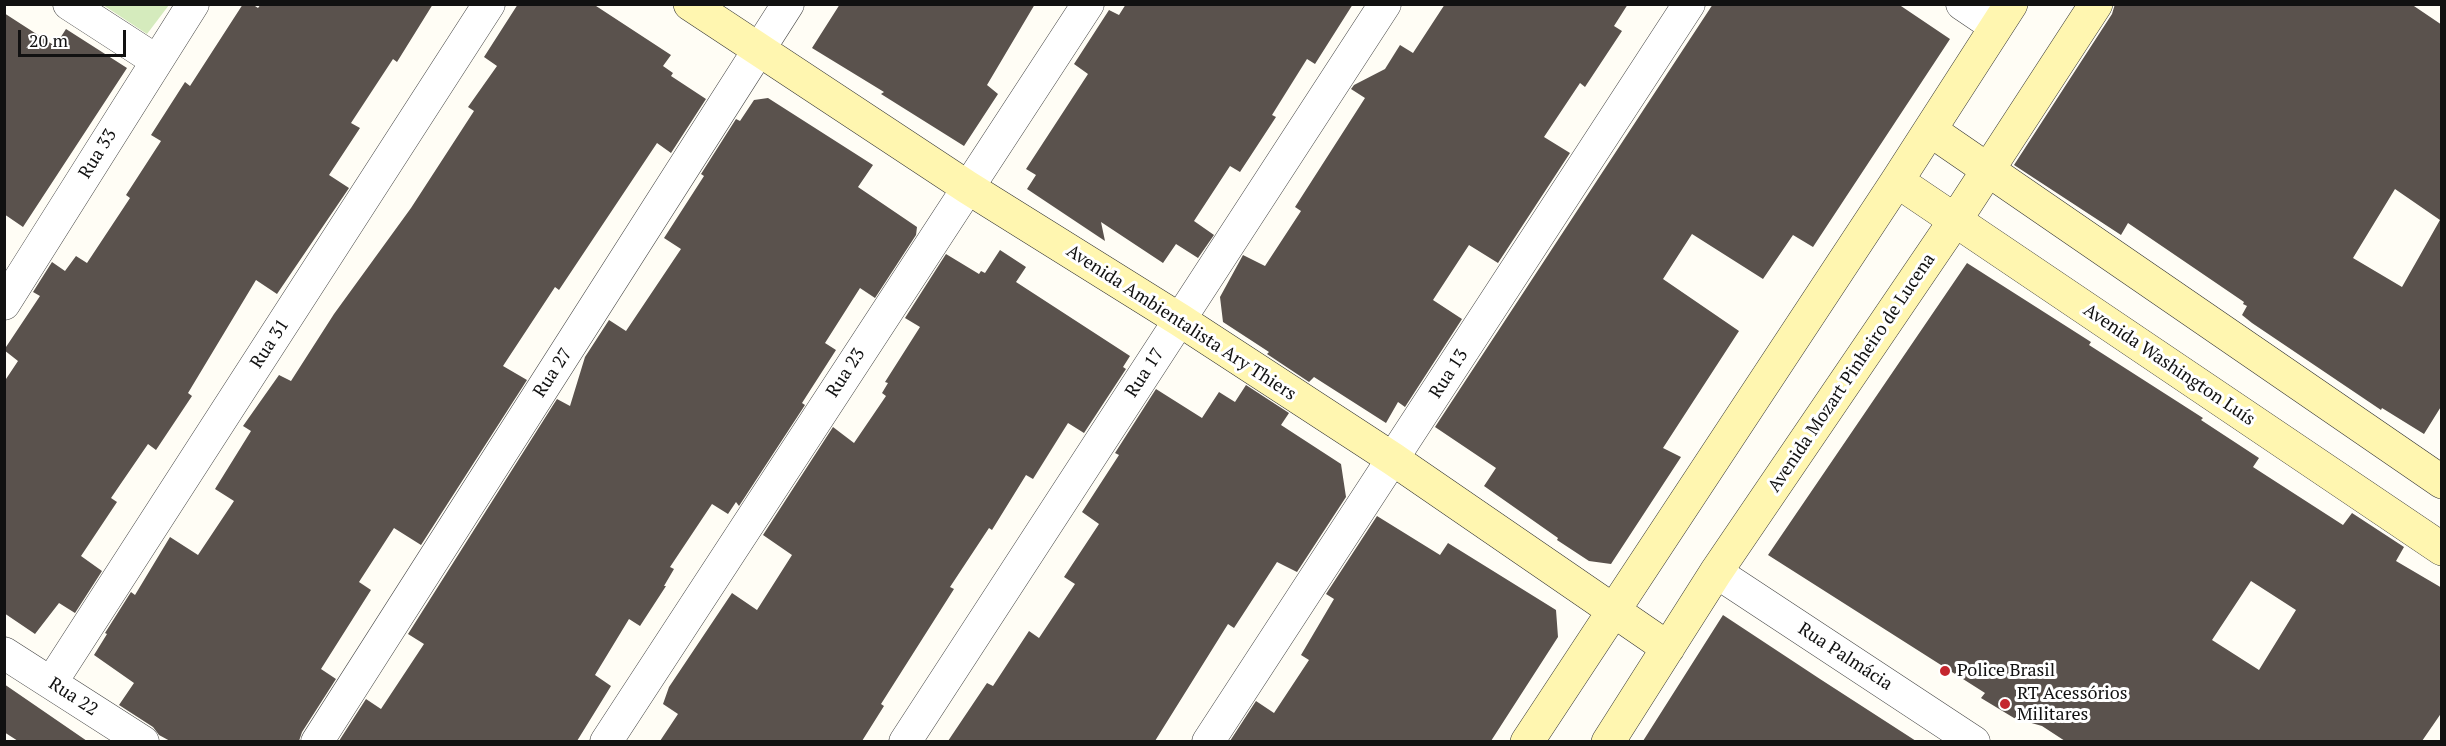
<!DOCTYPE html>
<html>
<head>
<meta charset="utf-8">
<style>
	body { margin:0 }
	#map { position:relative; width:2446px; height:746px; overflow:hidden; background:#fffdf5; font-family:"PT Serif",serif }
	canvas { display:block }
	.frame { position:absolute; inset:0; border:6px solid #111; pointer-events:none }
	.scale { position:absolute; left:18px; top:30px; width:108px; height:27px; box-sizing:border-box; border:3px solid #111; border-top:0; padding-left:8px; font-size:18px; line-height:21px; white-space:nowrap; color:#111; -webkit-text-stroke:4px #fff; paint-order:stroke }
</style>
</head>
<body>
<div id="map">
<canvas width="2446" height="746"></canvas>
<div class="frame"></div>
<div class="scale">20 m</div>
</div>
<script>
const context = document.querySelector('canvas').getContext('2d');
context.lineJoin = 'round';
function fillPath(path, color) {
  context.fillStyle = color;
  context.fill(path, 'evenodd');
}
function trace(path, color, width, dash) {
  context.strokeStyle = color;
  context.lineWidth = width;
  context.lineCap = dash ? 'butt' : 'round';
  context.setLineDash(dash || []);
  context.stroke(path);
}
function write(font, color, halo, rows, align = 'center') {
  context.font = font + ' "PT Serif",serif';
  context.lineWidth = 6;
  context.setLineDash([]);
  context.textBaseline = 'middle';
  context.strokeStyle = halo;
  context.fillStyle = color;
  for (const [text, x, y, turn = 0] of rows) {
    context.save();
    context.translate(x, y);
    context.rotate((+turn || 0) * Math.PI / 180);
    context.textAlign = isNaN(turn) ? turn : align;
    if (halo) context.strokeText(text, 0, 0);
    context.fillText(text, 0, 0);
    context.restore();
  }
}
fillPath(new Path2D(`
	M103 5H169L147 34Z`), '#d5ebbd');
fillPath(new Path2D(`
	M243 4H252L258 8 261 4H433L397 62 393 59 351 123 360 128 329 175 349 188 277 294 256 280 188 393 192 396 156 450 148 444 111 498 117 502 81 556 102 571 75 613 59 603 35 634 4 613V382L18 361 4 350 40 296 33 292 52 262 65 271 76 256 87 263 130 198 126 195 161 141 151 135 185 82 190 86Z
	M518 4H593L671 55 663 66 673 73 671 76 706 99 671 153 657 143 559 290 555 287 503 366 527 380 421 545 394 528 359 582 371 590 321 669 336 679 302 732 299 741H170L159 735 153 727 119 705 134 683 94 655 107 634 105 633 131 592 135 595 170 537 198 555 234 501 215 489 251 431 243 426 279 375 291 381 334 314 411 208 474 111 468 107 497 66 484 57Z
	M840 4H1035L987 85 998 94 964 146 881 94 884 92 812 48Z
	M1126 4H1353L1315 64 1307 59 1272 115 1276 117 1240 172 1230 166 1194 221 1214 235 1198 258 1176 244 1163 263 1101 222 1105 241 1027 189 1036 175 1026 169 1088 74 1074 64 1109 10 1119 15Z
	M1445 4H1628L1614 26 1622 31 1585 87 1580 83 1544 137 1570 153 1498 263 1469 245 1433 300 1462 319 1405 407 1398 402 1386 423 1314 377 1309 382 1267 354 1269 352 1223 322 1220 297 1243 255 1265 266 1301 211 1295 207 1365 98 1351 89 1354 85 1385 69 1400 45 1413 53Z
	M1713 4H1898L1950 39 1813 247 1793 235 1763 279 1692 234 1663 279 1739 331 1663 448 1681 457 1611 564 1589 561 1557 540 1558 538 1484 486 1496 468 1435 427Z
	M2115 4H2411L2442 25V405L2424 434 2382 408 2381 410 2252 323 2242 315 2247 306 2243 304 2244 302 2128 223 2121 235 2014 165 2112 14ZM2395 189 2440 220 2402 287 2353 258Z
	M4 13 55 46 66 29 127 68 23 227 4 214Z
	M768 98 873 165 858 187 917 227 916 235 875 298 860 288 825 343 836 350 802 403 805 405 739 506 736 502 728 514 712 504 670 567 674 569 664 586H666L640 626 629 619 595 675 611 686 577 741H339L366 699 381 709 424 644 408 634 557 399 570 406 585 357 609 320 626 331 681 249 664 238 704 176 701 174 736 119 740 121 754 100Z
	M1000 250 1026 267 1016 282 1130 356 1123 367 1126 369 1084 433 1068 423 1033 479 1026 475 992 530 989 528 950 587 954 589 881 704 884 706 862 741H660L678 714 663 704 669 687 732 593 757 610 792 555 763 535 833 427 854 443 886 396 882 393 888 383 885 382 920 327 905 318 946 254 979 274 981 271 985 273Z
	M1967 263 2091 342 2089 345 2203 418 2201 420 2259 458 2253 467 2343 525 2352 513 2404 547 2396 561 2442 588V712L2422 741H2065L2042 726 2014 718 1981 698 1985 693 1768 555ZM2251 581 2296 610 2259 670 2212 640Z
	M1246 385 1289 413 1281 425 1341 464 1346 497 1297 572 1277 562 1234 628 1228 624 1155 741H948L987 683 993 686 1029 631 1039 638 1075 584 1064 577 1099 524 1082 512 1119 455 1115 453 1156 389 1202 418 1219 392 1235 402Z
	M1377 516 1440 555 1448 543 1556 610 1558 637 1491 741H1230L1256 701 1274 713 1309 660 1301 655 1334 599 1326 594Z
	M1723 615 1820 679 1916 741H1643Z
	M4 684 87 741H18L4 732Z`), '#5a524d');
const street = new Path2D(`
	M69 4 157 61
	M1962 4 1996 27
	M4 304 193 4
	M1716 572 1974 742
	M4 653 143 742
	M51 683 489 4
	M317 742 788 4
	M606 742 1088 4
	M905 742 1385 4
	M1208 742 1689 4`);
const secondary = new Path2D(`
	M690 4 967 187 1180 320 1393 459 1668 648
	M1930 130 2442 482
	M1897 181 2442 549
	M1527 742 1897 181 2011 4
	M1608 742 1716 572 1956 219 2096 4`);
trace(street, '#444', 33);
trace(secondary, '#333', 34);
trace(street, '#fff', 32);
trace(secondary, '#fff6b0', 33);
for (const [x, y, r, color] of [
	[1945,671,6,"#c4262e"],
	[2005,704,6,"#c4262e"]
]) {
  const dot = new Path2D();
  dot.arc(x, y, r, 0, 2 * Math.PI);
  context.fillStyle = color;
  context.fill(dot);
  trace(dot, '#fff', 2);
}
write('18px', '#111', '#fff', [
	["Rua 33",98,154,-58],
	["Avenida Ambientalista Ary Thiers",1181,323,33],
	["Rua 31",270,344,-57],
	["Avenida Washington Luís",2169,365,34],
	["Rua 27",553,373,-57],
	["Rua 23",846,373,-57],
	["Rua 17",1145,373,-57],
	["Avenida Mozart Pinheiro de Lucena",1852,373,-56],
	["Rua 13",1449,374,-57],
	["Rua Palmácia",1845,657,33],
	["Rua 22",73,697,33]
]);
write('18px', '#111', '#fff', [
	["Police Brasil",1957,671],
	["RT Acessórios",2017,694],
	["Militares",2017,715]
], 'left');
</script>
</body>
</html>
